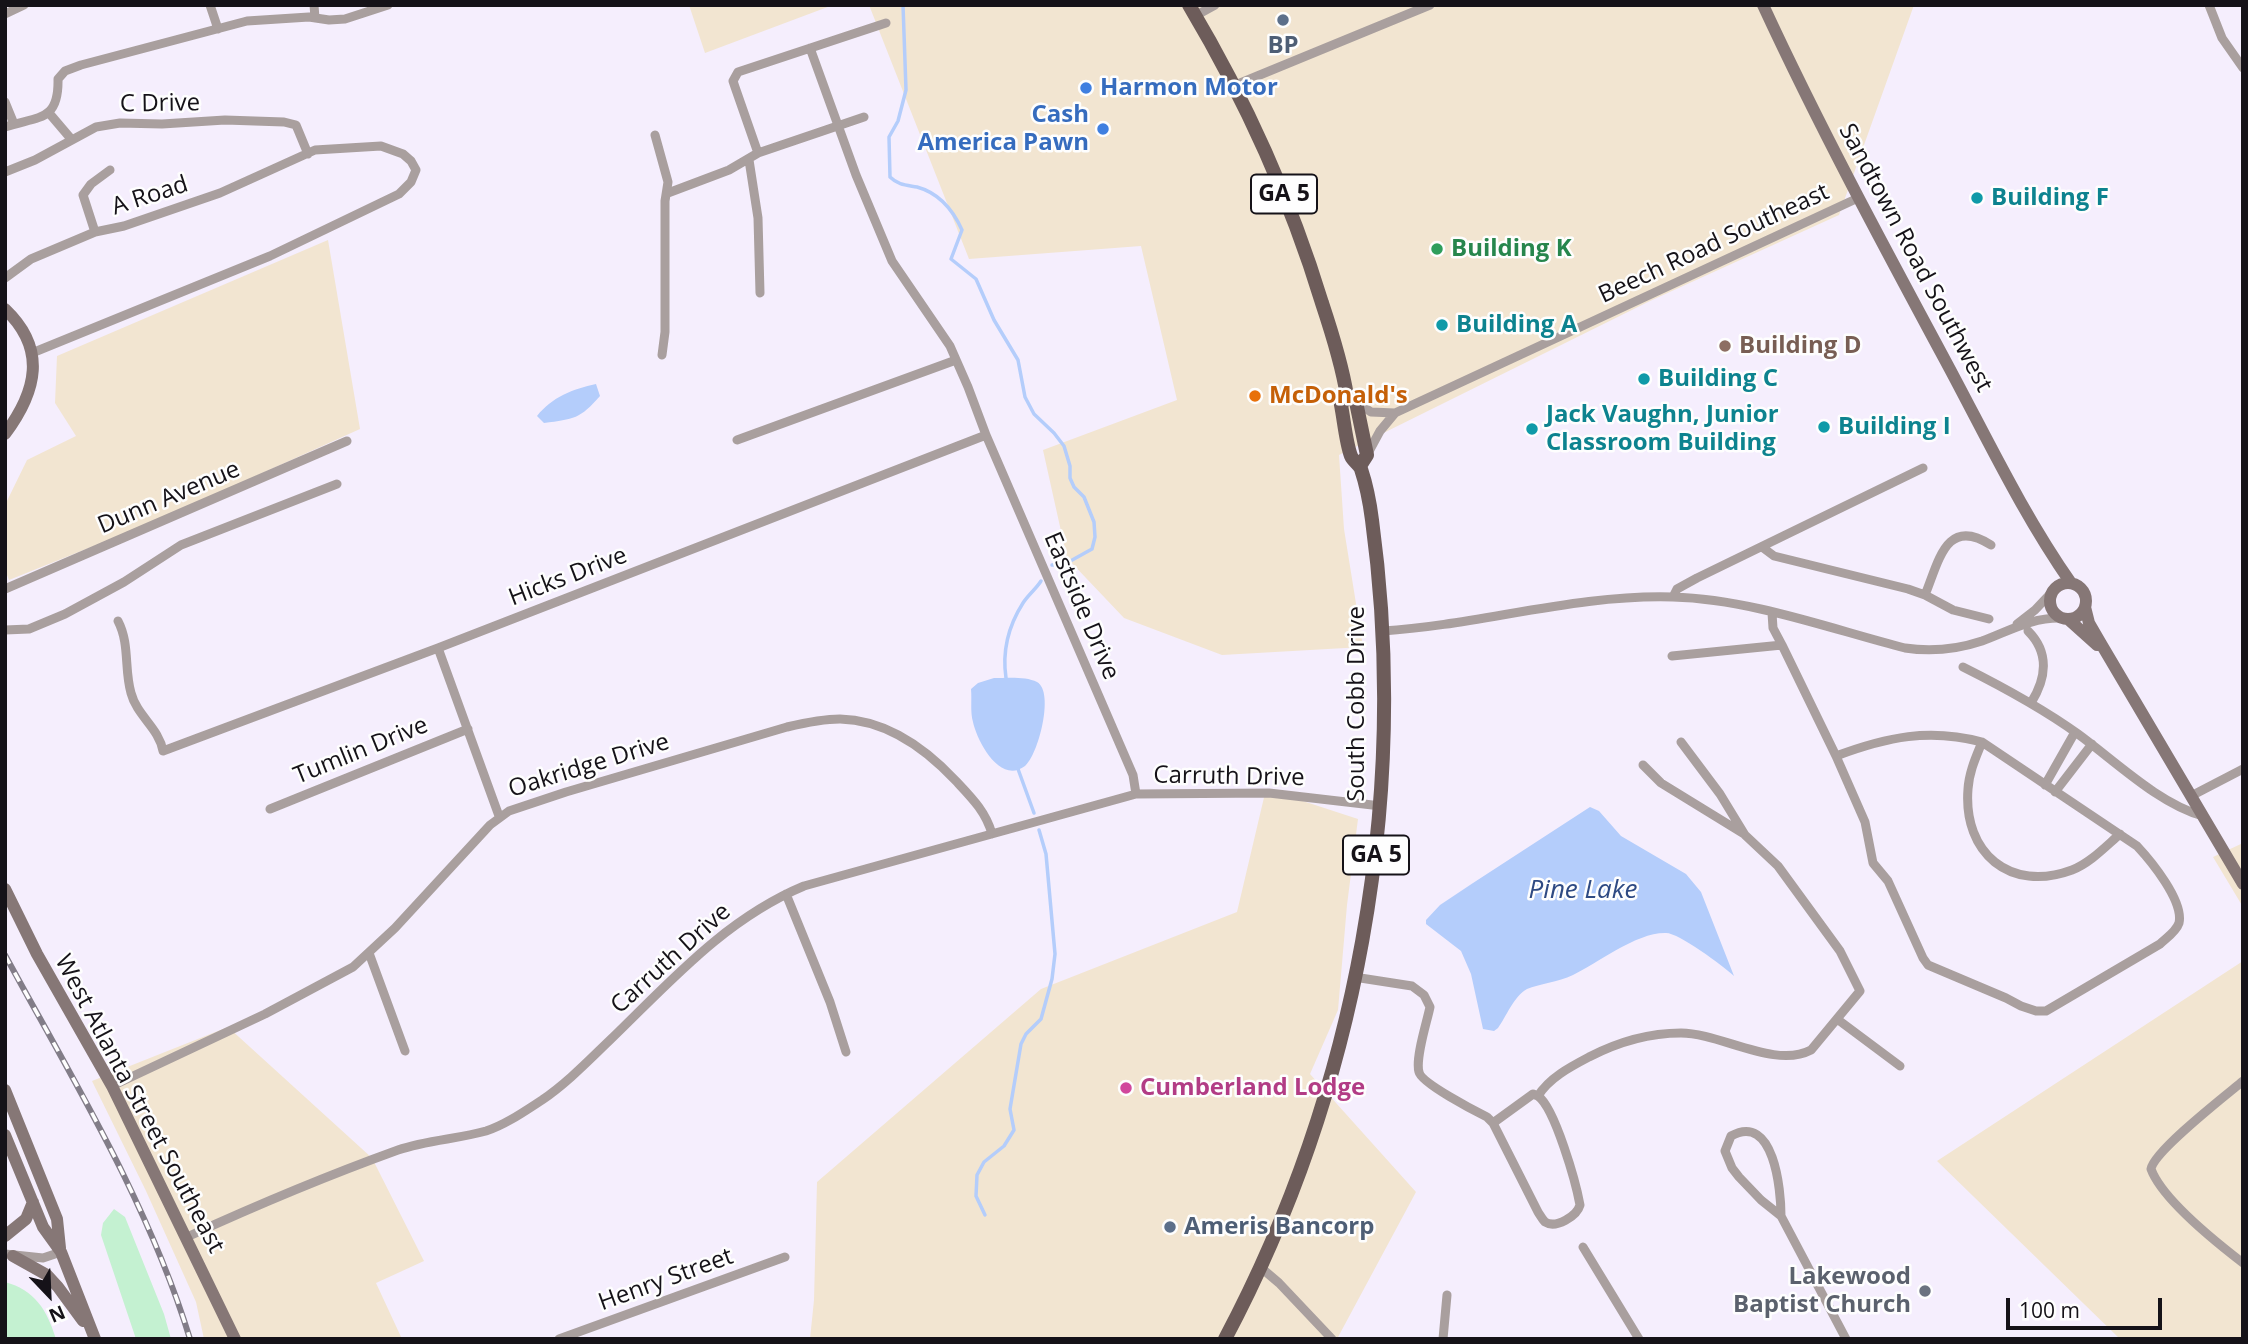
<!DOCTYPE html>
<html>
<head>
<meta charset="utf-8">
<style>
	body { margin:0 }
	#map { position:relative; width:2248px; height:1344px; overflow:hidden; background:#f5eefd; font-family:"Open Sans",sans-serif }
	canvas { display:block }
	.frame { position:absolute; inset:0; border:7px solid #151218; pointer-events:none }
	.north { position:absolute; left:14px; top:1260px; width:70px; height:70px; -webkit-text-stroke:5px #fefefe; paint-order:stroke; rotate:157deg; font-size:19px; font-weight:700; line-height:28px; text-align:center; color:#151218 }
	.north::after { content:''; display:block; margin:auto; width:24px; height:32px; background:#151218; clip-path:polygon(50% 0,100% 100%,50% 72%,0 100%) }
	.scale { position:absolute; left:2006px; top:1298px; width:156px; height:32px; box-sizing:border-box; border:4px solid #151218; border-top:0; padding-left:9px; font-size:21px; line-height:24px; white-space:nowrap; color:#151218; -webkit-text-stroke:5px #fefefe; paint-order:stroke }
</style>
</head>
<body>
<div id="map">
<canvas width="2248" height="1344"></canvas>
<div class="frame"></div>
<div class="north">N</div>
<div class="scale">100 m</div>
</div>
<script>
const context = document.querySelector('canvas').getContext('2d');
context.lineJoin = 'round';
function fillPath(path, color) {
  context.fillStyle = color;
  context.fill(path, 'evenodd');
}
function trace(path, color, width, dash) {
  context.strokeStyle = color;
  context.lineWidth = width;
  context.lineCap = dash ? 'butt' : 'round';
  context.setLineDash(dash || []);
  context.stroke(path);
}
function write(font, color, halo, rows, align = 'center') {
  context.font = font + ' "Open Sans",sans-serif';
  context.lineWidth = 5;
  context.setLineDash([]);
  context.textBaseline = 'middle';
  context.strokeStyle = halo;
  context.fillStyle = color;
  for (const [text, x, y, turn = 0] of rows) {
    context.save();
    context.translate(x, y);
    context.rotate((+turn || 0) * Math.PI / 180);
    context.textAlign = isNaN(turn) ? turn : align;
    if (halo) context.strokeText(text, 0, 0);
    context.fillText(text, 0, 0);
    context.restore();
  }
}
fillPath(new Path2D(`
	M689 5H833L705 53Z
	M869 5H1914L1839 215 1650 301 1339 455 1344 529 1363 647 1222 655 1124 618 1067 558 1043 450 1177 400 1141 246 969 259Z
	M328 240 360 429 156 521 9 580 5 570V505L27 460 76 436 55 403 57 356Z
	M1266 789 1358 819 1347 905 1338 1010 1310 1074 1416 1192 1337 1339H810L814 1300 817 1182 1041 989 1237 912Z
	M2243 843V907L2213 857Z
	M2243 961V1339H2120L1937 1161Z
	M228 1027 372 1158 424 1261 376 1283 402 1339H204L196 1302 146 1191 92 1081Z`), '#f2e5d1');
fillPath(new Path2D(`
	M114 1209 125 1217 164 1314 171 1339H136L101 1235 103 1223Z
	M5 1282C35 1290 47 1310 56 1339H5Z`), '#c4f1d1');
fillPath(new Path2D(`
	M596 384 600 396C580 419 574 419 544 423L537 416C552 397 573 389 596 384Z
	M994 678C1006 678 1026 676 1037 682 1055 692 1038 756 1025 766 1000 785 977 741 973 722 970 712 972 700 971 689L978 683Z
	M1590 807 1599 811 1621 836 1686 874 1701 892 1734 976C1723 966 1679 933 1666 933 1637 932 1598 963 1573 975 1558 982 1539 984 1527 989 1514 996 1506 1017 1498 1028L1494 1031 1483 1029 1471 974 1461 951 1426 924V920L1440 905 1473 883Z`), '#b4cdfb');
trace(new Path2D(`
	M903 5 906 90 898 121 889 137 890 177C898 185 906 185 917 187 939 193 953 210 962 230L951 259 976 279 994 320 1018 360 1025 397 1034 414 1054 433 1064 446 1070 466V478L1074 487 1084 497 1094 522 1095 537 1092 549 1065 564 1052 565
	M1006 678C1002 651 1009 625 1023 603 1028 595 1036 589 1041 581
	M1018 769 1034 813
	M985 1215 976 1196 977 1175 984 1162 1004 1146 1014 1130 1010 1109 1021 1044 1026 1034 1041 1019 1052 979 1055 954 1046 854 1039 830`), '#b4cdfb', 3.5);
trace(new Path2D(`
	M210 5 218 29
	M314 5 315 18
	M2209 5 2222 38 2243 68
	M5 14 24 5
	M1195 16 1215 5
	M810 48 856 175 892 261 950 346 968 387 986 435 1133 775 1136 794
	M1233 86 1430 5
	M5 102 14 124
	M49 113 72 140
	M5 127C38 116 59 122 58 79L65 71 81 65 247 21 309 17 329 20 345 19 388 5
	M655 135 668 182 665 201V332L662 355
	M758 153 735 87 733 81 738 72 886 23
	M749 160 758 218 760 293
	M5 172 35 160 96 127 120 123 162 124 225 120 284 122 296 125 308 154
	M668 193 729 170 758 153 864 117
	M95 232 83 195 91 184 110 170
	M5 278 31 259 95 232 124 226 220 193 315 150 381 146 403 154 411 161 416 170 411 182 399 194 270 256 32 353
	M1356 402 1371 412 1395 413
	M737 440 956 360
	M1367 455 1380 431 1395 413 1858 198
	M1762 547 1774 556 1908 589 1925 595 1953 610 1989 619
	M5 589 347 441
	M1925 595C1939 561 1946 516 1991 545
	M1673 597 1677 589 1697 578 1923 468
	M118 621C130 644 124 669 131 693 137 716 159 728 163 751L438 648 986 435
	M2017 624 2035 610 2052 592
	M5 630 29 629 65 614 124 582 181 545 337 484
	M1383 631C1479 625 1576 594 1673 597 1750 599 1831 629 1905 648 1931 652 1958 649 1982 641 2009 631 2032 617 2062 618
	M2028 631C2050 653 2046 679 2031 703
	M1782 645 1836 756 1865 822 1873 863 1888 881 1923 958 1928 965 2006 998 2021 1006 2036 1011H2046L2160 944C2166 938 2176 932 2179 923 2184 901 2151 861 2137 846L1982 742C1929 728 1887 737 1836 756
	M438 648 499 816
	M1672 656 1782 645 1773 628 1772 613
	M1963 667C2003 687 2042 708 2078 734 2115 761 2159 804 2203 816
	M1982 742C1976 757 1969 772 1968 789 1963 853 2010 893 2072 870 2090 863 2105 847 2120 834
	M1643 765 1661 783 1744 834
	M2045 785 2075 732
	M2055 792 2092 744
	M2191 796 2243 769
	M270 809 468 729
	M786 894 830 1002 846 1052
	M369 953 405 1051
	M1354 977 1412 986 1424 995 1430 1007C1427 1022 1415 1058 1419 1072 1421 1083 1475 1111 1487 1117L1493 1123 1538 1212C1540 1215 1542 1219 1545 1222 1556 1229 1577 1216 1580 1205 1576 1183 1555 1108 1538 1096
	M1837 1019 1900 1066
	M2243 1081C2225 1096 2154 1151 2151 1169 2162 1199 2217 1243 2243 1263
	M112 1086 265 1014 353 967 395 928 490 825 509 811 566 792 787 727C804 723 822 719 840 719 887 720 926 749 956 781 972 798 986 812 992 834
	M1538 1096C1549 1078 1570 1067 1589 1057 1618 1042 1647 1033 1681 1033 1720 1033 1775 1069 1811 1050L1860 991 1840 951 1778 866 1745 835 1720 794 1681 742
	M1493 1123 1533 1094 1538 1096
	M1781 1216C1781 1190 1774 1112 1731 1136L1725 1151 1732 1168 1739 1177 1761 1200 1781 1216 1846 1339
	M187 1237C257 1205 326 1176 398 1150 427 1140 458 1139 486 1131 505 1125 525 1111 542 1100 567 1083 588 1061 610 1040 670 982 725 919 804 886L1136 794 1269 793 1381 806
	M1583 1247 1639 1339
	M5 1254 43 1258 61 1252
	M1259 1266 1279 1283 1332 1339
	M559 1339 785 1257
	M1443 1339 1447 1295`), '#a99f9e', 9);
trace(new Path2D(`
	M1763 5C1819 126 1882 243 1945 360 1986 436 2022 513 2071 583
	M5 309C47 349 37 391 5 434
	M2050 601a18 18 0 1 1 36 0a18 18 0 1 1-36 0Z
	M2085 607 2089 623 2100 642 2243 884
	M2068 619 2097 645
	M5 889 37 954 112 1086 235 1339
	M5 1090 57 1219 60 1248
	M5 1135 43 1227 61 1252 95 1339
	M5 1236 26 1219 33 1202
	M13 1256 47 1275 58 1287 83 1321`), '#867776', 12);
trace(new Path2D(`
	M1189 5C1245 99 1290 198 1322 303 1332 333 1342 364 1347 396L1341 405C1344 420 1346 443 1351 456 1353 461 1359 464 1361 469 1366 484 1370 504 1372 520 1410 799 1357 1090 1225 1339
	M1347 396 1356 402 1367 455 1360 466`), '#6d5c5a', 14);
const rail = new Path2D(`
	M5 955C73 1080 148 1202 190 1339`);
trace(rail, '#827d88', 6);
trace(rail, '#fefefe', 3.5, [10]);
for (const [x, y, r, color] of [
	[1283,20,7,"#5c6f8a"],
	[1086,88,7,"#3f7fe0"],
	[1103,129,7,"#3f7fe0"],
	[1977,198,7,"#0f9aa8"],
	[1437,249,7,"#2e9e5b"],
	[1442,325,7,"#0f9aa8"],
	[1725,346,7,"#8d6e63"],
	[1644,379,7,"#0f9aa8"],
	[1255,396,7,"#e8710a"],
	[1824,427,7,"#0f9aa8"],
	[1532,429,7,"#0f9aa8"],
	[1126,1088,7,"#d1479c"],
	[1170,1227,7,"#5c6f8a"],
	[1925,1291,7,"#6b7280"]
]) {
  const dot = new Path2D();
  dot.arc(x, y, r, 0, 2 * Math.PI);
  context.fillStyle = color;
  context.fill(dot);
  trace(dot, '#fefefe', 2.5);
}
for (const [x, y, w] of [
	[1284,194,66],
	[1376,855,66]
]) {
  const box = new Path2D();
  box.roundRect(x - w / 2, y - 19.5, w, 39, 5);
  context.fillStyle = '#fefefe';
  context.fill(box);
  trace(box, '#151218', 2);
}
write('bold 23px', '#151218', null, [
	["GA 5",1284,194],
	["GA 5",1376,855]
]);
write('bold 24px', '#4e5e75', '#fefefe', [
	["BP",1283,46],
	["Ameris Bancorp",1184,1227,"left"]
]);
write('bold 24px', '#366cbe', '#fefefe', [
	["Harmon Motor",1100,88],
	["Cash",1089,115,"right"],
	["America Pawn",1089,143,"right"]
], 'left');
write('24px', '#151218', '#fefefe', [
	["C Drive",160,104,-1],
	["A Road",150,196,-18],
	["Beech Road Southeast",1714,244,-25],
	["Sandtown Road Southwest",1915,258,62],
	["Dunn Avenue",169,498,-23],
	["Hicks Drive",568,577,-21],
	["Eastside Drive",1081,606,67],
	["South Cobb Drive",1357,704,-90],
	["Tumlin Drive",361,751,-22],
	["Oakridge Drive",589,766,-17],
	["Carruth Drive",1229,777,1],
	["Carruth Drive",671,959,-42],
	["West Atlanta Street Southeast",139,1104,62],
	["Henry Street",666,1280,-20]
]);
write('bold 24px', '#0d838f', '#fefefe', [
	["Building F",1991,198],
	["Building A",1456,325],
	["Building C",1658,379],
	["Jack Vaughn, Junior",1546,415],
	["Classroom Building",1546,443],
	["Building I",1838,427]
], 'left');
write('bold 24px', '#27864d', '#fefefe', [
	["Building K",1451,249]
], 'left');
write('bold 24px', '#785e54', '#fefefe', [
	["Building D",1739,346]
], 'left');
write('bold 24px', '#c56008', '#fefefe', [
	["McDonald's",1269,396]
], 'left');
write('bold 24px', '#b23c85', '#fefefe', [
	["Cumberland Lodge",1140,1088]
], 'left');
write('bold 24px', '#5b616d', '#fefefe', [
	["Lakewood",1911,1277],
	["Baptist Church",1911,1305]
], 'right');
write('italic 26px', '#2e4a83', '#fefefe', [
	["Pine Lake",1583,891]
]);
</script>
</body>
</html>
